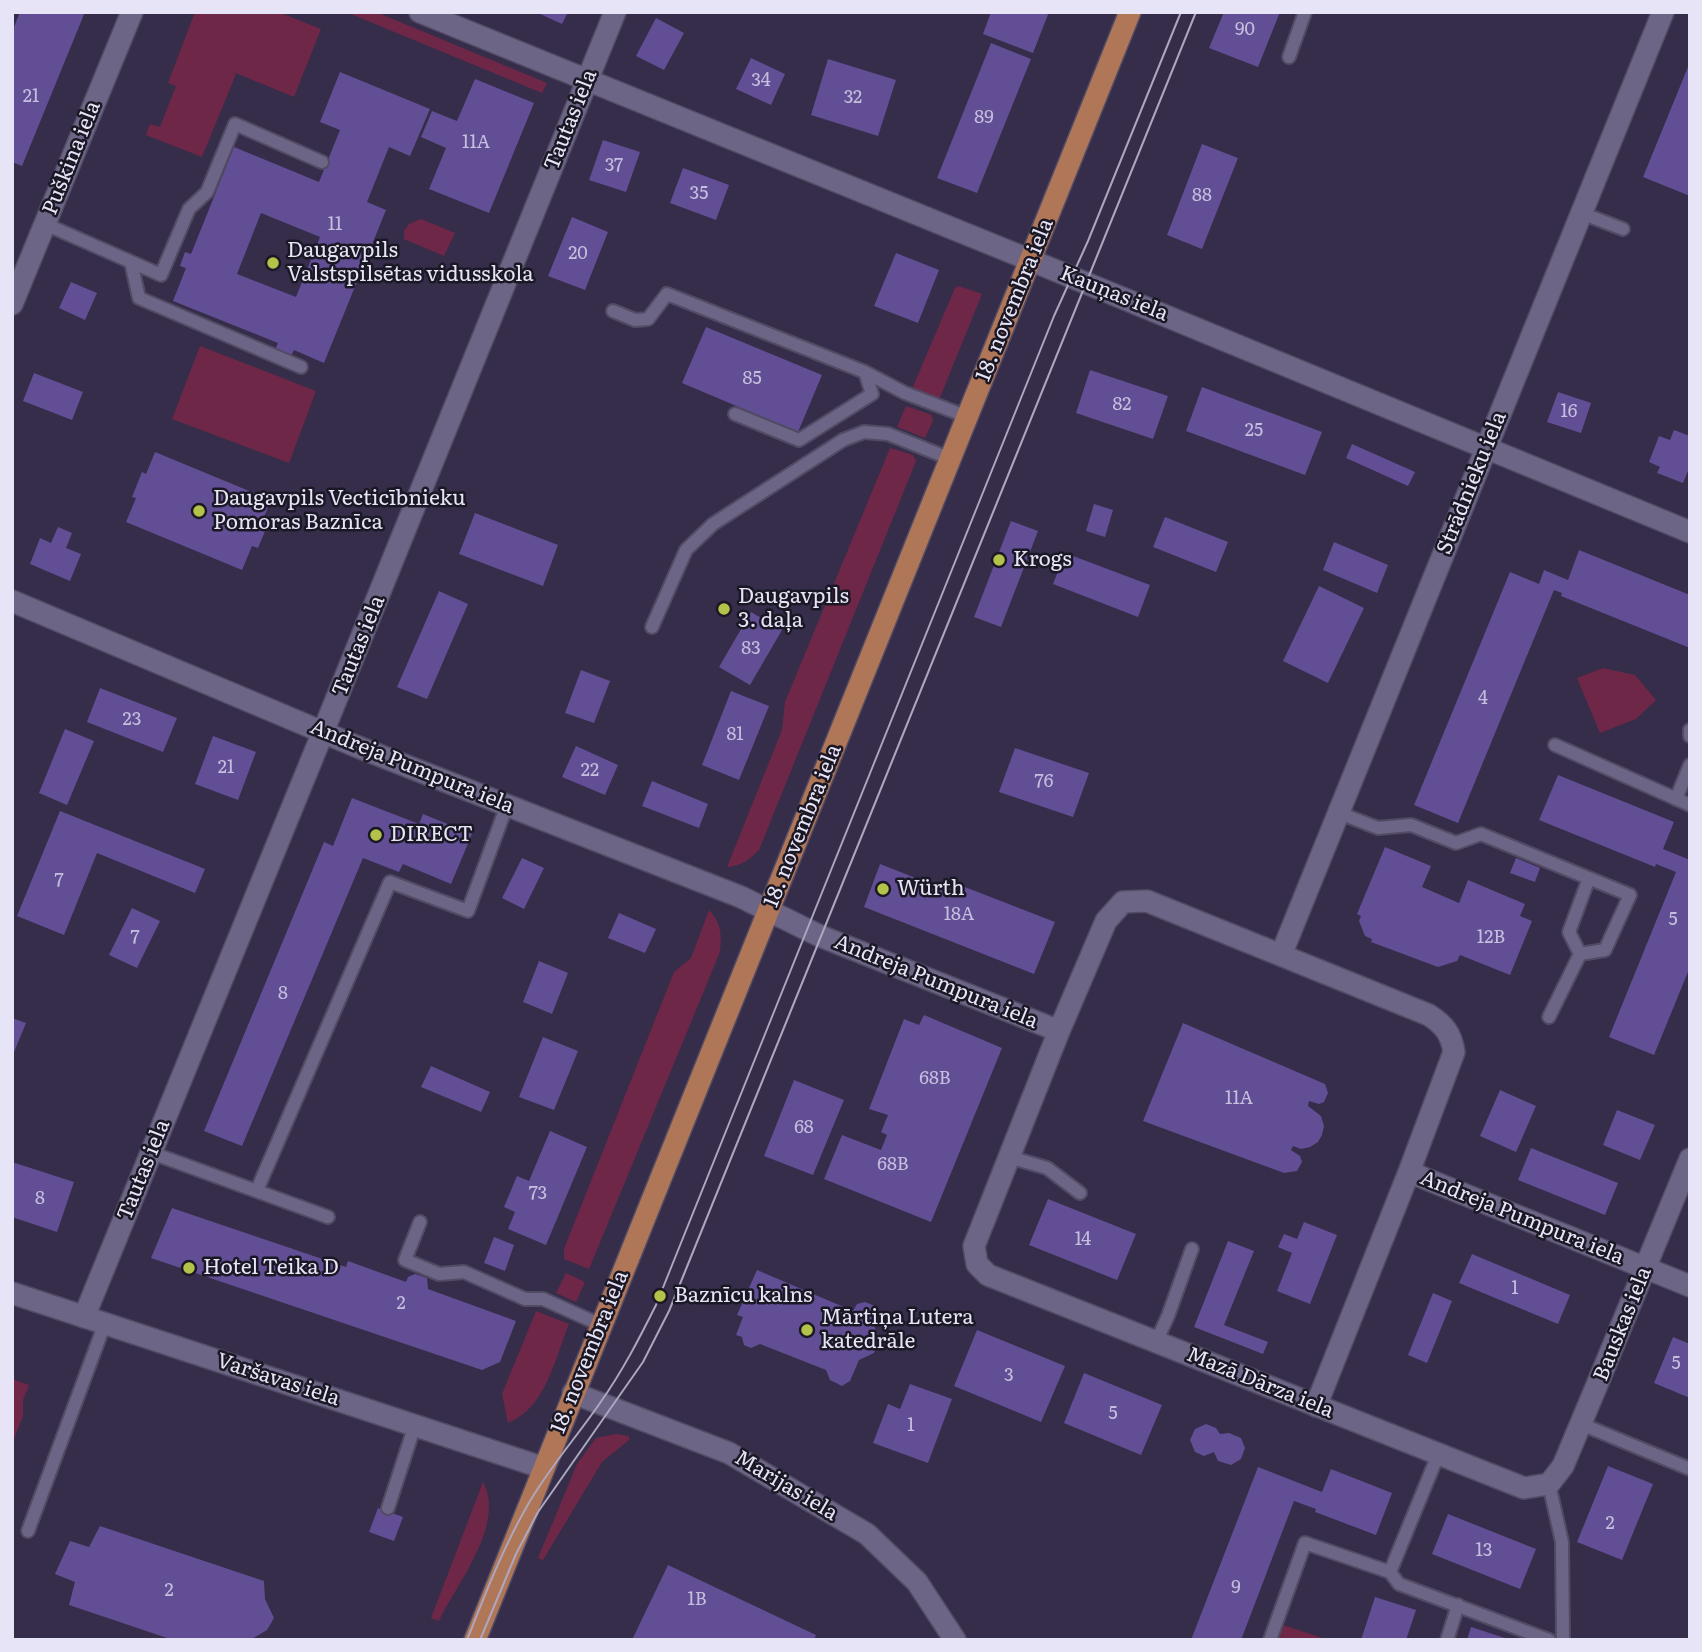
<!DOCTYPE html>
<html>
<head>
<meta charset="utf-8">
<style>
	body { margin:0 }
	#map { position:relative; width:1702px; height:1652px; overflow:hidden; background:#352d4a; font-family:Literata,serif }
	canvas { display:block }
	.frame { position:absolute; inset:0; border:14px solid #e8e4f7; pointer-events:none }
</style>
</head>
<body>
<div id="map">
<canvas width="1702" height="1652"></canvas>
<div class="frame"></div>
</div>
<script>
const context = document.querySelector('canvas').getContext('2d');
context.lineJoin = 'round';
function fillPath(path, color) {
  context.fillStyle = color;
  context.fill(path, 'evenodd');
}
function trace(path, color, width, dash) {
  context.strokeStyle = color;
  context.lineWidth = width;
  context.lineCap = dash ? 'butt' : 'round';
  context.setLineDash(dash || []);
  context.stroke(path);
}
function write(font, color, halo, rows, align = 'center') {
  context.font = font + ' Literata,serif';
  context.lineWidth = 5;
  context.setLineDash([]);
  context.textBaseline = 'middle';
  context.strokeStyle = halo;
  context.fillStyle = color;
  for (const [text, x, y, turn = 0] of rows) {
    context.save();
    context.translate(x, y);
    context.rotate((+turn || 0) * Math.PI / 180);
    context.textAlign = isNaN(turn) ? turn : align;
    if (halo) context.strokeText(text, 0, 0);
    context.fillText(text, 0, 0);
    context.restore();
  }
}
fillPath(new Path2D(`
	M195 12H278L321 29 294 97 233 72 236 74 202 157 146 135 150 124 160 127 176 86 168 83Z
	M346 12H376L547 83 542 93Z
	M421 219 455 233 444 256 404 239V231L409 224Z
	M959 286 982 294 939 400 912 389 955 288Z
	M200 346 316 391 289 463 172 419Z
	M906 406 932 415 933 421 925 438 897 427Z
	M890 448 913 455 916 461 759 850C749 860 741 866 727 867L782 730 785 702Z
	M1603 668 1635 675 1656 700 1636 719 1600 733 1577 678Z
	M709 910C721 923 722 934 720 952L589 1269 564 1259V1249L674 972 691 958Z
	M566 1273 585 1282 576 1302 556 1293Z
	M536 1311 569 1324C555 1358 546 1408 508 1423L502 1394Z
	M12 1379 29 1385 23 1400V1416L12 1444Z
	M616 1434 629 1436V1440L602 1462 543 1560 538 1558 577 1464 596 1438Z
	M483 1482C506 1524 457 1583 439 1621L431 1618Z
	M1283 1625 1329 1640H1278Z`), '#6f2748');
fillPath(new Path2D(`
	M20 12H85L22 166 12 162V32Z
	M536 12H568L562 24Z
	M991 12H1049L1033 53 983 34Z
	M1224 12H1280L1258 67 1209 48Z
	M656 18 684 33 664 70 636 56Z
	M991 43 1031 59 977 193 937 178Z
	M751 58 785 74 771 105 736 89Z
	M828 59 896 80 878 136 811 115Z
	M1690 62V196L1643 177Z
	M340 72 430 109 410 156 389 147 367 202 386 210 324 363 294 350 291 356 275 350 278 343 173 301 186 268 180 266 185 252 191 254 234 147 319 182 340 130 320 122ZM261 213 320 237 296 297 237 274Z
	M475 79 534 103 489 213 429 189 446 148 421 137 432 111 457 121Z
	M603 140 640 152 626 192 589 180Z
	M1202 144 1238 158 1202 249 1167 235Z
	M683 168 729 185 716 220 670 203Z
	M572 217 608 232 585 290 548 276Z
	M896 253 939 270 918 323 874 306Z
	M71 282 97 293 85 320 59 308Z
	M706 327 822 375 798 432 682 383Z
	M1090 370 1168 396 1153 439 1076 413Z
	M34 373 83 392 72 420 23 401Z
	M1202 387 1322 432 1305 475 1186 431Z
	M1558 392 1591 403 1581 433 1547 422Z
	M1674 430 1690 436V466L1683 483 1657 473 1660 467 1649 462 1659 436 1670 440Z
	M1352 444 1415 472 1408 486 1346 458Z
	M155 452 271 500 262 522 268 524 258 548 252 546 242 570 126 522 136 498 132 497 142 472 146 474Z
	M1094 504 1113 510 1105 537 1086 531Z
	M475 513 558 545 543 586 459 554Z
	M1165 517 1228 542 1216 572 1153 547Z
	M1011 521 1038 531 1001 627 974 617Z
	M58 527 72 533 66 548 81 554 70 581 30 564 40 538 51 543Z
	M1334 542 1388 565 1377 593 1323 570Z
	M1579 550 1690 595V648L1561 596 1562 593 1554 590 1458 823 1414 805 1510 572 1539 584 1544 570 1568 580Z
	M1065 553 1150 585 1138 617 1053 584Z
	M1319 586 1364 608 1328 683 1283 661Z
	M439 591 468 604 427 699 397 687Z
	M751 612 782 630 750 685 719 667Z
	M581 670 610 681 594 723 565 713Z
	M100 688 177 718 163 752 87 722Z
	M731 691 769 706 739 780 702 765Z
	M65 729 94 741 67 805 39 793Z
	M213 736 256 752 238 800 195 784Z
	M576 746 618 765 605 795 562 777Z
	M1015 748 1089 773 1073 817 999 792Z
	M1558 775 1674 822 1663 849 1690 860V967L1654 1055 1609 1037 1676 872 1656 864 1655 867 1539 820Z
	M652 781 708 804 699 828 642 806Z
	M352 798 419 824 423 814 472 834 451 884 403 864 399 872 363 858 242 1146 204 1131 324 842 333 846Z
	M60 811 205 869 195 893 97 853 64 935 17 916Z
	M1385 847 1431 866 1422 887 1459 903 1468 880 1525 904 1520 916 1532 921 1510 975 1460 955 1457 961 1438 967 1371 942 1372 939 1365 936 1359 921 1361 916 1357 914Z
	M522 858 544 868 524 909 502 898Z
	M1516 858 1540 868 1535 882 1510 873Z
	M880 864 954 893 957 884 1055 922 1034 974 864 907Z
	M132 908 160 921 137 968 109 955Z
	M619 913 656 929 645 953 608 938Z
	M539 961 568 973 552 1014 523 1002Z
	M924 1015 1002 1048 931 1222 824 1179 842 1135 881 1150 887 1135 881 1132 888 1115 869 1109 904 1019 919 1025Z
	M12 1018 26 1023 12 1057Z
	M1183 1023 1325 1084 1328 1093 1324 1102 1319 1104 1309 1101 1308 1106 1321 1116 1324 1126 1322 1135 1318 1142 1310 1147 1301 1149 1293 1146 1291 1150 1300 1156 1302 1162 1297 1171 1284 1173 1143 1121Z
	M543 1037 578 1051 554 1110 519 1097Z
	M431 1066 490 1092 481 1112 421 1087Z
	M794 1080 844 1100 813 1175 764 1156Z
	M1500 1090 1536 1106 1516 1152 1480 1136Z
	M1617 1110 1655 1125 1640 1160 1603 1145Z
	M550 1131 587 1147 546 1245 508 1229 515 1212 504 1207 517 1176 529 1181Z
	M1531 1148 1618 1183 1605 1215 1518 1180Z
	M12 1162 74 1182 57 1232 12 1217Z
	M1048 1199 1136 1234 1117 1280 1029 1245Z
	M172 1208 346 1267 348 1261 406 1282 408 1277 415 1274 427 1278 428 1289 516 1321 500 1362 482 1370 151 1258Z
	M1304 1222 1337 1235 1310 1304 1277 1291 1292 1253 1278 1247 1284 1234 1297 1239Z
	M494 1237 514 1245 505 1271 484 1263Z
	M1228 1241 1254 1251 1224 1325 1268 1342 1263 1354 1194 1327Z
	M1472 1254 1570 1295 1558 1324 1459 1283Z
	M757 1270 853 1311 857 1304 865 1302 875 1306 879 1314 874 1325 879 1340 874 1353 859 1360 850 1381 842 1386 830 1380 826 1370 760 1344 751 1348 744 1345 742 1337 736 1335 743 1317 737 1315Z
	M1433 1293 1452 1301 1427 1363 1408 1355Z
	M977 1330 1065 1366 1041 1422 954 1386Z
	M1673 1337 1690 1344V1398L1654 1383Z
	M1084 1373 1162 1405 1141 1455 1064 1423Z
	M910 1384 952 1399 928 1463 873 1443 888 1404 900 1409Z
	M1206 1424 1216 1428 1220 1434 1229 1433 1241 1438 1245 1448 1241 1459 1231 1465 1218 1461 1214 1452 1204 1456 1195 1452 1190 1440 1195 1429Z
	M1608 1466 1653 1484 1622 1560 1577 1542Z
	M1258 1467 1322 1492 1331 1469 1392 1493 1376 1535 1315 1512 1316 1509 1294 1501 1241 1640H1191Z
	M378 1508 403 1517 394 1541 369 1532Z
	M1448 1514 1536 1549 1520 1589 1432 1554Z
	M100 1526 264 1581 265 1599 274 1618 267 1630 250 1640H173L69 1605 75 1582 55 1574 70 1541 89 1547Z
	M668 1565 816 1635 814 1640H632Z
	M1375 1597 1416 1610 1406 1640H1361Z
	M1471 1627 1508 1639V1640H1467Z`), '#624e94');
const service = new Path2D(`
	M1289 57 1305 12
	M1581 213 1623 229
	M45 224 161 275 189 209 207 192 235 124 322 162
	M131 262 139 298 301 367
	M613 311 635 320 648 319 667 294 865 372 905 393 968 417
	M735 414 799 440 872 394 865 372
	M652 627 686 550 713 524 843 440 864 432 888 434 951 459
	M1690 730V736
	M1555 745 1690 805
	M1676 799 1690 765
	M1339 813 1378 828 1411 825 1456 843 1481 834 1630 895 1605 950 1580 954 1549 1017
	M1580 954 1569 932 1589 878
	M152 1153 328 1217
	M1009 1157 1047 1168 1080 1193
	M257 1190 390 882 468 911 507 805
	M420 1222 405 1260 439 1274 464 1272 525 1299H543L601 1325
	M1156 1342 1168 1316 1192 1249
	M1581 1424 1690 1469
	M1549 1484 1562 1542 1563 1640
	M388 1508 415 1425
	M28 1531 105 1323
	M1390 1572 1399 1584 1549 1640
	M1270 1640 1305 1543 1390 1572 1438 1455
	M1447 1640 1458 1605`);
const minor = new Path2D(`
	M420 12 1030 260 1690 532
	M12 304 132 12
	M12 601 358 747 741 897 820 936 1059 1031
	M1281 955 1663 12
	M1690 1159C1648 1262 1606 1364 1563 1466L1549 1484 1524 1488 988 1275 977 1264 974 1246 1059 1031 1106 921 1123 902 1147 901 1429 1015C1444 1025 1451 1033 1454 1052L1409 1172 1690 1286
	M84 1317 323 732 615 12
	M573 1393 729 1453 867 1534 917 1582 955 1640
	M1316 1406 1409 1172`);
const tertiary = new Path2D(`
	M12 1293 544 1468`);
const primary = new Path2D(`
	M475 1640 1130 12`);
trace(service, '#524b64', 16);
trace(minor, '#524b64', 24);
trace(tertiary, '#524b64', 24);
trace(primary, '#524b64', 24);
trace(service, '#6c6585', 12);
trace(minor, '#6c6585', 21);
trace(tertiary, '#6c6585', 21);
trace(primary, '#b07658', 21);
trace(new Path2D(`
	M467 1640C485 1595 502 1550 526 1508 547 1470 576 1438 600 1403 622 1372 639 1339 656 1305L1054 316 1088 241 1181 12
	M480 1640 516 1554 538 1512 643 1362 669 1311 1196 12`), '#ada7be', 2);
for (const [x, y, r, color] of [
	[273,263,7,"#b5c24a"],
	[199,511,7,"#b5c24a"],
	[999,560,7,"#b5c24a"],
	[724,609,7,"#b5c24a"],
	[376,835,7,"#b5c24a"],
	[883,889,7,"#b5c24a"],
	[189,1268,7,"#b5c24a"],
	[660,1296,7,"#b5c24a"],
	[807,1330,7,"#b5c24a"]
]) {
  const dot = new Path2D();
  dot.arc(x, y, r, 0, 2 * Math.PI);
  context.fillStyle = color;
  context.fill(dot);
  trace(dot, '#1b1825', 2.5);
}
write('18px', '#c6bede', null, [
	["90",1245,30],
	["34",761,81],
	["21",31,97],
	["32",853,98],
	["89",984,118],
	["11A",476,143],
	["37",614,166],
	["35",699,194],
	["88",1202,196],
	["11",335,225],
	["20",578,254],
	["85",752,379],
	["82",1122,405],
	["16",1569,412],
	["25",1254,431],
	["83",751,649],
	["4",1483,699],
	["23",132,720],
	["81",735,735],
	["21",226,768],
	["22",590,771],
	["76",1044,782],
	["7",59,881],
	["18A",959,915],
	["5",1673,920],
	["7",135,938],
	["12B",1491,938],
	["8",283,994],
	["68B",935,1079],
	["11A",1239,1099],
	["68",804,1128],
	["68B",893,1165],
	["73",538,1194],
	["8",40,1199],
	["14",1083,1240],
	["1",1515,1289],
	["2",401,1304],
	["5",1676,1364],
	["3",1009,1376],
	["5",1113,1414],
	["1",911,1426],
	["2",1610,1524],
	["13",1484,1551],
	["9",1236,1588],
	["2",169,1591],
	["1B",697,1600]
]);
write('21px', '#e8e4f7', '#1b1825', [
	["Tautas iela",571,120,-68],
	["Puškina iela",72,158,-68],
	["Kauņas iela",1114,294,22],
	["18. novembra iela",1015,300,-68],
	["Strādnieku iela",1472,483,-68],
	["Tautas iela",359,646,-68],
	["Andreja Pumpura iela",412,767,22],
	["18. novembra iela",803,826,-68],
	["Andreja Pumpura iela",936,982,22],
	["Tautas iela",144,1170,-68],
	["Andreja Pumpura iela",1522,1218,22],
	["Bauskas iela",1623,1324,-68],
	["18. novembra iela",590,1352,-68],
	["Varšavas iela",278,1380,18],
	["Mazā Dārza iela",1260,1383,22],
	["Marijas iela",786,1486,31]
]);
write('21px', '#e8e4f7', '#1b1825', [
	["Daugavpils",287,251],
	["Valstspilsētas vidusskola",287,275],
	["Daugavpils Vecticībnieku",213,499],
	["Pomoras Baznīca",213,523],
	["Krogs",1013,560],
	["Daugavpils",738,597],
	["3. daļa",738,621],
	["DIRECT",390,835],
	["Würth",897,889],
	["Hotel Teika D",203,1268],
	["Baznīcu kalns",674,1296],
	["Mārtiņa Lutera",821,1318],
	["katedrāle",821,1342]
], 'left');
</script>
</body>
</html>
